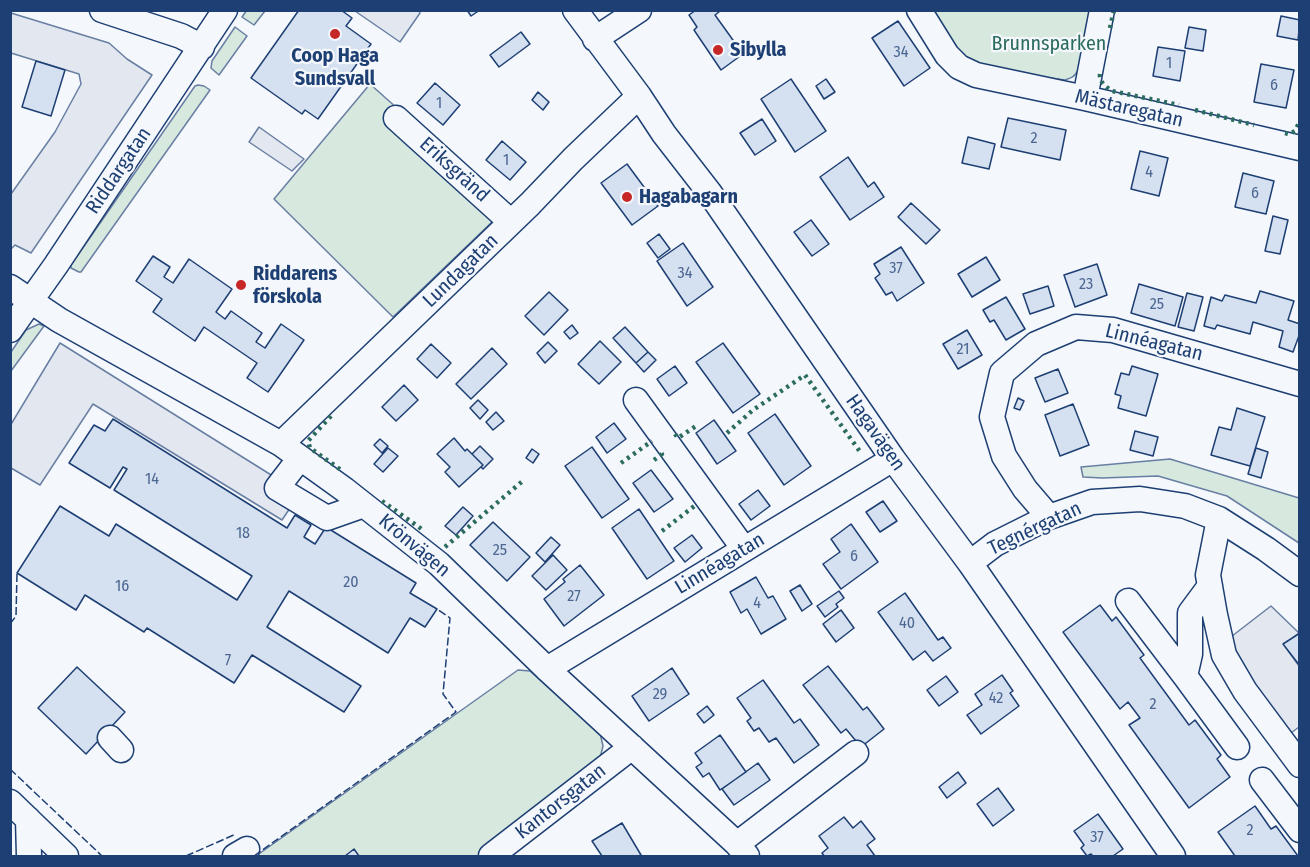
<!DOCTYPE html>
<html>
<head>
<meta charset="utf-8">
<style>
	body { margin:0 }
	#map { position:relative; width:1310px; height:867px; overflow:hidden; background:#f4f7fb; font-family:"Fira Sans Condensed",sans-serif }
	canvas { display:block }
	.frame { position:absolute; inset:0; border:12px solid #1d3f73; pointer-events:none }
</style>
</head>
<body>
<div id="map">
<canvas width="1310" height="867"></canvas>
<div class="frame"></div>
</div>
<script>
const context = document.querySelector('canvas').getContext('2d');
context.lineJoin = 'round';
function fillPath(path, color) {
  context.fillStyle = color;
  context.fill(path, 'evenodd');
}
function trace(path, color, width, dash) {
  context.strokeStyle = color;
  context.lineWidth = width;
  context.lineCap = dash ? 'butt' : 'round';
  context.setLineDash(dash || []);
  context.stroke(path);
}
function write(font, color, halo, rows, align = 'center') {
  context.font = font + ' "Fira Sans Condensed",sans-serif';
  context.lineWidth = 4.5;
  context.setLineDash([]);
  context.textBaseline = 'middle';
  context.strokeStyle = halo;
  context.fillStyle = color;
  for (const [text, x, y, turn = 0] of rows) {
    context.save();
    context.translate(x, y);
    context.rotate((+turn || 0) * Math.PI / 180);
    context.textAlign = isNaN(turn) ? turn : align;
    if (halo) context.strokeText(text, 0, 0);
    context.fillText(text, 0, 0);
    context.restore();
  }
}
const green = new Path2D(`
	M247 10H265V11L254 25 242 17Z
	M930 11H1093C1089 28 1086 58 1077 72 1074 77 1071 78 1065 80L984 69 964 60Z
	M235 27 247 36 219 75 211 68 212 61Z
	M370 84 398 109 493 221 393 317 274 199Z
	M198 85 204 86 210 90 81 272H79L71 268V265L195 86Z
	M39 324 44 326 11 371V352L26 330Z
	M1170 459 1299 498V543L1227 496 1158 476 1102 478 1083 477 1081 467Z
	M518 670 530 671 600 733 603 746 599 762 480 856H256Z`);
fillPath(green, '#d7e8df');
trace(green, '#687fa3', 1.5);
const parking = new Path2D(`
	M419 11 420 13 400 42 355 11Z
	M11 13 109 43 127 59 152 75 31 253 15 245 11 249V194L55 132 81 84 79 74 11 53Z
	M259 127 304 159 292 171 249 142Z
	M60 343 300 493 282 520 93 404 40 485 11 468 10 426Z
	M1271 606 1299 633 1284 645 1299 666V727L1283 739 1223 643Z`);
fillPath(parking, '#e3e8f0');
trace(parking, '#687fa3', 1.5);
const building = new Path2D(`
	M299 10H341L352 18 346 26 371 44 318 119 305 110 302 114 251 78Z
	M467 10H480L471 16Z
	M696 10H718L719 12 715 15 743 54 721 70 694 30 697 27 689 15Z
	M1281 16 1300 20 1298 40 1277 36Z
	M898 21 930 68 904 86 872 38Z
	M1189 27 1206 30 1203 51 1185 48Z
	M521 32 530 44 499 67 490 55Z
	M1158 47 1185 51 1180 81 1153 76Z
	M36 61 65 70 51 116 22 107Z
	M1261 64 1294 70 1286 108 1254 102Z
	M791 79 826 131 795 152 761 99Z
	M826 79 835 92 824 99 816 86Z
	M435 83 460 105 443 125 417 103Z
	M538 92 549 102 543 110 532 100Z
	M1008 118 1066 130 1060 160 1001 147Z
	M762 119 776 141 755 155 740 133Z
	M968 137 995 144 989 169 962 163Z
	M502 141 526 162 510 180 486 160Z
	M1140 151 1168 158 1159 196 1131 189Z
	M848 157 868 187 874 182 884 197 850 220 820 177Z
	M627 164 658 206 632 225 601 183Z
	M1243 173 1274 181 1266 214 1235 207Z
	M911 203 940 230 926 244 898 217Z
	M1273 216 1288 220 1280 254 1265 251Z
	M811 220 829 244 812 256 794 232Z
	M659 234 670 249 658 258 647 243Z
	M683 243 713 287 687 306 657 261Z
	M901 247 924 283 897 301 892 292 886 295 875 278 880 274 874 264Z
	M153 256 170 267 164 277 173 283 189 259 232 289 216 312 225 319 231 311 262 333 256 342 265 348 281 324 304 340 268 392 247 378 257 363 204 327 195 341 153 312 162 299 136 281Z
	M986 257 1000 280 972 297 958 274Z
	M1097 264 1107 295 1075 307 1064 275Z
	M1139 284 1183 297 1175 326 1131 313Z
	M1048 286 1054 306 1030 314 1023 294Z
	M1260 291 1294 301 1288 320 1300 324V333L1293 352 1279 347 1283 331 1253 322 1250 334 1217 325 1215 329 1204 326 1211 297 1222 301 1225 295 1256 303Z
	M549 292 568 310 544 335 525 316Z
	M1187 293 1203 297 1194 331 1178 327Z
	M1006 297 1025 329 1006 340 994 320 990 322 983 310Z
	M572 325 578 333 570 339 564 332Z
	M625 327 648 352 636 363 613 338Z
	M967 330 982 355 958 369 943 344Z
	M600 341 621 362 599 384 578 364Z
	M548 342 557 351 545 363 537 353Z
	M723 343 760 394 733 413 696 362Z
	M431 344 451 363 437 378 417 359Z
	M492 348 507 364 471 399 456 384Z
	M648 352 656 360 644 372 636 363Z
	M675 366 687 383 669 396 657 379Z
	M1132 366 1158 374 1146 416 1118 408 1121 396 1115 394 1121 373 1129 375Z
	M1058 369 1068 393 1045 402 1035 378Z
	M404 385 418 400 396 421 382 407Z
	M1018 398 1024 401 1020 410 1014 408Z
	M478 400 488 410 480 419 470 408Z
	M1073 404 1089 445 1060 456 1045 415Z
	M1237 408 1265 417 1250 466 1211 455 1219 427 1231 430Z
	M496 412 504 421 493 430 486 422Z
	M775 414 811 466 784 485 748 433Z
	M113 419 287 528 295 515 311 525 304 537 315 544 326 527 416 583 410 593 437 609 425 627 410 618 388 653 289 591 267 627 361 686 344 712 252 655 234 683 147 628 144 632 85 595 76 610 17 573 60 506 109 536 116 524 237 600 252 576 114 490 127 469 123 467 110 488 69 463 94 425 105 431Z
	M714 420 736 451 717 464 696 433Z
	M614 423 626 439 607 453 596 437Z
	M1135 431 1158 437 1153 456 1130 450Z
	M454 438 465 451 467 449 483 465 459 487 445 472 450 467 437 454Z
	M380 439 388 446 382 453 374 445Z
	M480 446 493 459 483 469 481 467 483 465 472 454Z
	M592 447 629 499 602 518 565 466Z
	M388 448 398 456 383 472 374 464Z
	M1256 448 1268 452 1261 478 1248 474Z
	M532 449 539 454 533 463 526 458Z
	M651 470 673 499 654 512 633 483Z
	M758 490 770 506 751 520 739 504Z
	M883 501 897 521 880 532 866 512Z
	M463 507 473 516 456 535 445 526Z
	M639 509 674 561 647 579 612 528Z
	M493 522 530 557 507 581 470 545Z
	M851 524 878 562 841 589 823 564 840 552 831 539Z
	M692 535 702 548 685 562 674 548Z
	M551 537 560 545 545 562 536 553Z
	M553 555 567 570 546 590 532 576Z
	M580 565 604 595 564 626 544 599 565 582 563 579Z
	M756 577 768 598 773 596 786 619 761 634 747 609 741 613 730 592Z
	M800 585 812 604 802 611 790 591Z
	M839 591 844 598 836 604 838 607 825 617 817 606Z
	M905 593 938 640 943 637 951 648 933 661 925 651 913 660 878 612Z
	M1100 605 1112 621 1116 617 1144 655 1140 658 1189 725 1195 720 1221 755 1217 759 1230 777 1189 808 1129 725 1140 718 1128 702 1120 709 1063 632Z
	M841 610 854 628 836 642 823 624Z
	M1300 633V666L1283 644Z
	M828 666 863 710 867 707 884 729 861 747 846 729 841 733 803 685Z
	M77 667 125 712 86 754 38 708Z
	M672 668 689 694 649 721 632 696Z
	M1002 675 1013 691 1010 693 1019 706 981 734 967 715 982 705 975 694Z
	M946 676 958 692 939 706 927 690Z
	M763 680 794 723 800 719 819 745 794 763 776 738 769 742 759 728 754 731 747 721 751 718 737 698Z
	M707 706 714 715 704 723 697 714Z
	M720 735 746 772 720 790 709 773 703 777 696 767 702 763 695 753Z
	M758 763 770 780 734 805 722 789Z
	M958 772 966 783 947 798 939 787Z
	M998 788 1014 810 993 826 977 804Z
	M1255 806 1271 829 1276 826 1298 856H1235L1218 832Z
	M1098 814 1123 849 1113 856H1093L1091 854 1087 856 1081 848 1084 845 1074 831Z
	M844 817 853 828 861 821 875 839 867 845 875 856H824L822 853 828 848 819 836Z
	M622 823 641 855 638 856H602L592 841Z
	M354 849 359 856H345Z`);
fillPath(building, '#d5e0f0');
trace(building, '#1d3f73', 1.5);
const minor = new Path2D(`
	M102 10 181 36 202 47
	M575 10 639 96 664 134 709 192 893 459 970 563 1173 856
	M919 10 947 55 959 67 976 75 1085 98 1300 148
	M595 39 639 10
	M1085 98 1102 10
	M396 118 511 222
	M10 287 59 320 281 444 345 490 439 564 547 669 737 844 747 856
	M10 330 56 265 225 10
	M636 400 744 549
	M281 444 530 204 573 159 639 96
	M300 458 277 488 327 518 364 505
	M1049 517 1025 489 1004 456 992 417 1002 373 1036 344 1076 327 1113 330 1300 384
	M1219 519 1208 575 1215 615 1224 655 1245 691 1300 765
	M970 563 995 544 1049 517 1092 502 1140 499 1185 506 1219 519 1266 549 1300 574
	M1210 586 1190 613V654L1185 676 1237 747
	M1128 601 1185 676
	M547 669 893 459
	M110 738 121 750
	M1262 780 1300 830
	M10 802 66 856
	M28 819 29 856
	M737 844 856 753
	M235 856 247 849
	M491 856 632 747`);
trace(minor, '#1d3f73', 27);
trace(minor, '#f4f7fb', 24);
trace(new Path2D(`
	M1110 28 1114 10
	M1100 74C1099 82 1106 87 1112 91L1179 105
	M1195 110 1254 125
	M1285 133 1289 134 1295 131 1300 121
	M331 416 308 441 310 448 341 470
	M727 433 753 410 805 375 861 453
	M675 434 678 438 696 426
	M654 460 662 454 660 452
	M621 463 652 441
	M382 501 423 530
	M662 531 697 504
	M445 547 525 479`), '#2c6c60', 4.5, [3, 4.5]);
trace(new Path2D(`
	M10 624 16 616 17 573
	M10 769 102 856
	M186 856 236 834
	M254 856 456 712 443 694 450 618 437 609`), '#1d3f73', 1.5, [8, 3]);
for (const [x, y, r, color] of [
	[335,34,6,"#c62828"],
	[718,50,6,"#c62828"],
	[627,197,6,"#c62828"],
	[241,285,6,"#c62828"]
]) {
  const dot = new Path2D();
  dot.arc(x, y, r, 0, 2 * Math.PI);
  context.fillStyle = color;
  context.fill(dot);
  trace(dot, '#f4f7fb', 2);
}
write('16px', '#4b6792', null, [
	["34",901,53],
	["1",1169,64],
	["6",1274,86],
	["1",439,104],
	["2",1034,139],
	["1",506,161],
	["4",1149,173],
	["6",1255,194],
	["37",896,269],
	["34",685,274],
	["23",1086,285],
	["25",1157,305],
	["21",963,350],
	["14",152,480],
	["18",243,534],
	["25",500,551],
	["6",854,557],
	["20",351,583],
	["16",122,587],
	["27",574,597],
	["4",757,604],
	["40",907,624],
	["7",228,661],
	["29",660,695],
	["42",996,699],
	["2",1153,705],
	["2",1250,831],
	["37",1097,838]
]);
write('20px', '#2c6c60', '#f4f7fb', [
	["Brunnsparken",1049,44]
]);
write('bold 20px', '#1d3f73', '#f4f7fb', [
	["Sibylla",730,50],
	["Coop Haga",335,56,"center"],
	["Sundsvall",335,79,"center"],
	["Hagabagarn",639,197],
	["Riddarens",253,274],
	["förskola",253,297]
], 'left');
write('20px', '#1d3f73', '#f4f7fb', [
	["Mästaregatan",1129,109,13],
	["Eriksgränd",454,170,42],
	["Riddargatan",119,171,-56],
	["Lundagatan",461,271,-44],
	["Linnéagatan",1154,343,14],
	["Hagavägen",875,433,55],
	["Tegnérgatan",1035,529,-25],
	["Krönvägen",414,546,40],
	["Linnéagatan",720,564,-31],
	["Kantorsgatan",561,802,-38]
]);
</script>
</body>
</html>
